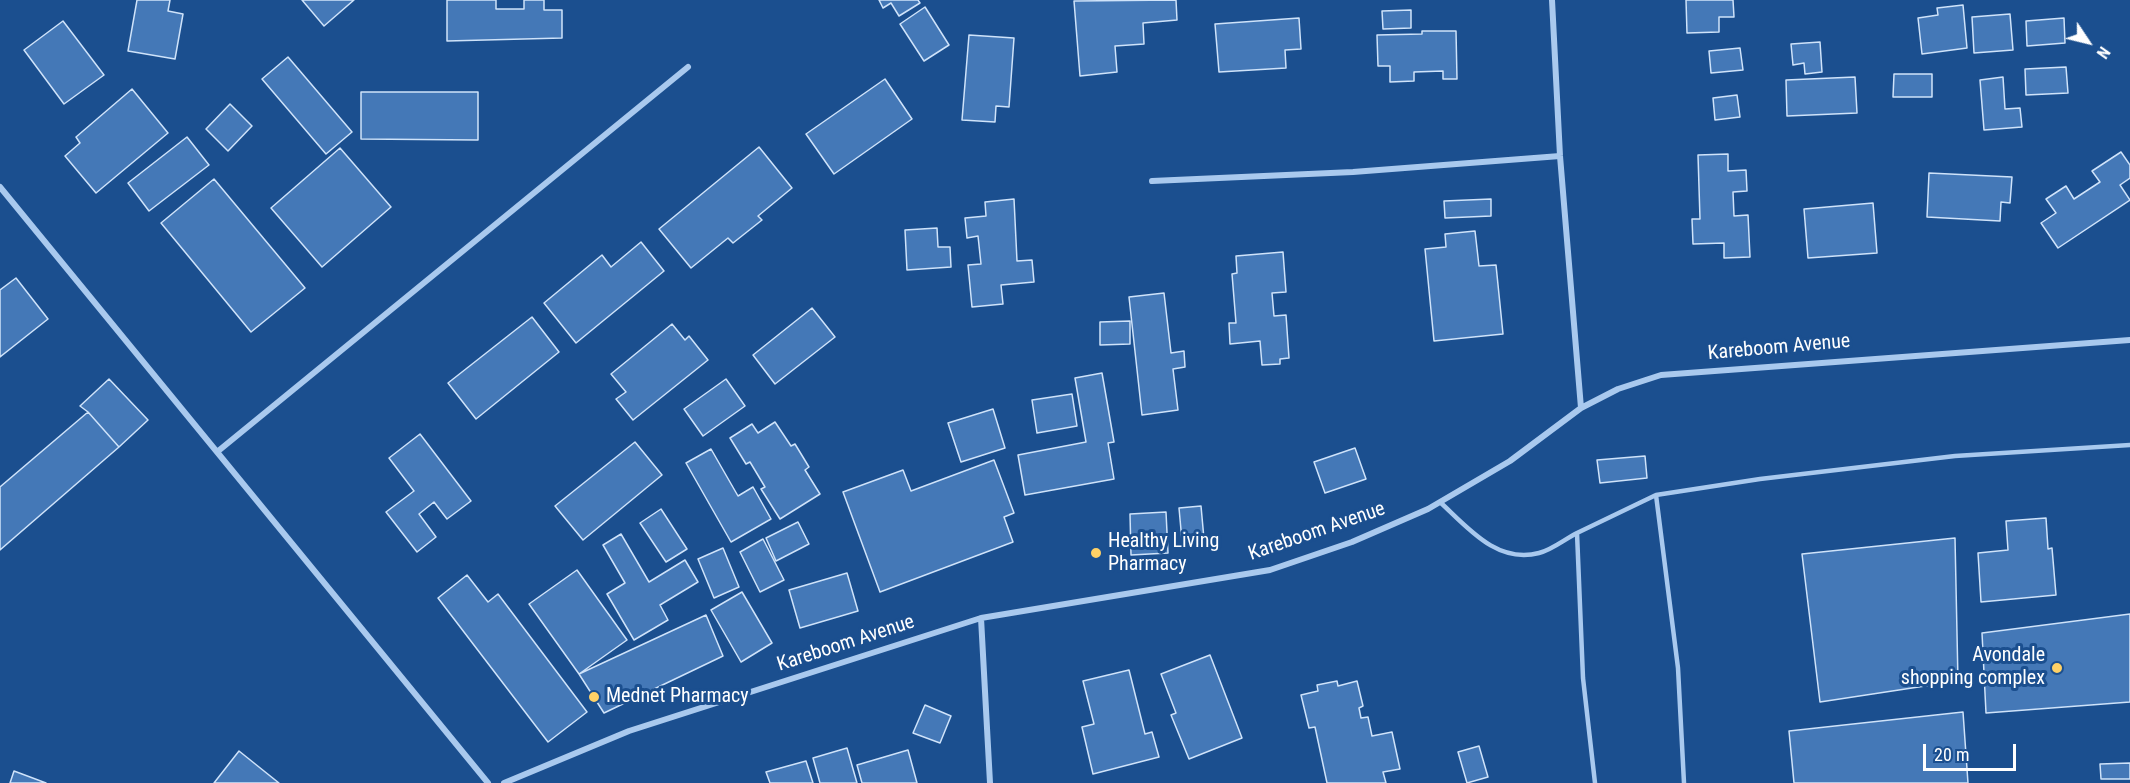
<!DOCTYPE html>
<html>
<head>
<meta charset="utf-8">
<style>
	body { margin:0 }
	#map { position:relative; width:2130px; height:783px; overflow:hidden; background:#1b4f8f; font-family:"Roboto Condensed",sans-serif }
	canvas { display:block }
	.north { position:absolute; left:2058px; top:12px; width:60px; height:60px; -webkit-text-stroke:4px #1b4f8f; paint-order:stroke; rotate:125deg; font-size:16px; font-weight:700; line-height:24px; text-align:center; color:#fff }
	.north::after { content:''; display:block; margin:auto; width:21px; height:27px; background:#fff; clip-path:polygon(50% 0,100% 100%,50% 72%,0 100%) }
	.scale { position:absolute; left:1923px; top:744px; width:93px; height:27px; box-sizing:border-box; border:3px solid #fff; border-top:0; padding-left:8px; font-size:18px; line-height:21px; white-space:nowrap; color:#fff; -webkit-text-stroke:4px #1b4f8f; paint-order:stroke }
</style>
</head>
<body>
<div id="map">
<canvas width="2130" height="783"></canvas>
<div class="north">N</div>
<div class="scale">20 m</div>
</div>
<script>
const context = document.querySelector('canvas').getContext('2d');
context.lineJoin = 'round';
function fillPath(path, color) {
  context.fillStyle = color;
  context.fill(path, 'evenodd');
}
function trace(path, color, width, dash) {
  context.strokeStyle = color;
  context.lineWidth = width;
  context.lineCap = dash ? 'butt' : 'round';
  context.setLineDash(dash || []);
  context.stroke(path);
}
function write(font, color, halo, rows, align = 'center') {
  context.font = font + ' "Roboto Condensed",sans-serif';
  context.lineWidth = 6;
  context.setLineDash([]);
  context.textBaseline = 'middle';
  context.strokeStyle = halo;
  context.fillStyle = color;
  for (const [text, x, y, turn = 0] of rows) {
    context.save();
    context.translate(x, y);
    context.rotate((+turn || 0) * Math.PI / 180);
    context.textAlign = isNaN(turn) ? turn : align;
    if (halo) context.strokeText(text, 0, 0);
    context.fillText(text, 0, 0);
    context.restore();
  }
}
const building = new Path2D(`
	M137 0H170L168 11 183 14 175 59 128 51Z
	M302 0H354L324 26Z
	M447 0H496V9H524V0H544V10H562V38L447 41Z
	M879 0H918L920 3 899 16 891 3 883 8Z
	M1176 0 1177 20 1143 23 1144 44 1115 46 1117 72 1080 76 1074 1Z
	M1686 0H1733L1734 17H1719V32L1687 33Z
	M1963 5 1967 48 1922 54 1918 18 1938 15 1937 8Z
	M925 7 949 45 924 61 900 24Z
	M1411 10V28L1383 29 1382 11Z
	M2010 14 2013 50 1974 53 1972 17Z
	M1299 18 1301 49 1285 50 1286 68 1219 72 1215 24Z
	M2064 18 2065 43 2027 46 2026 21Z
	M63 21 104 75 64 104 24 50Z
	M1422 31H1456L1457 79H1443V71L1414 72V81L1390 82V66H1378L1377 35 1422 34Z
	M969 35 1014 38 1009 107 996 106 995 122 962 120Z
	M1820 42 1822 72 1805 74 1804 63 1793 65 1791 44Z
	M1740 48 1743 70 1711 73 1709 51Z
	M288 57 352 132 326 154 262 79Z
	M2066 67 2068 93 2026 95 2025 69Z
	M1894 74H1932V97H1893Z
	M1855 77 1857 113 1787 116 1786 80Z
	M2003 77 2005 109 2020 108 2022 127 1984 130 1980 80Z
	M885 79 912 119 834 174 806 134Z
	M132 89 168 133 96 193 65 156 80 143 76 137Z
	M361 92H478V140L361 139Z
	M1737 95 1740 117 1715 120 1713 98Z
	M230 104 252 126 228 151 206 129Z
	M187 137 209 165 149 211 128 183Z
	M759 147 792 188 758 216 762 220 733 243 728 238 691 268 659 229Z
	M340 148 391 207 322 267 271 208Z
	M2121 152 2130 165V178L2120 185 2130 200 2058 248 2041 223 2056 213 2046 199 2066 186 2074 199 2100 182 2092 171Z
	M1728 154V171L1746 170 1747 191 1733 192 1734 216 1748 215 1750 257 1724 258V243L1693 244 1692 219H1700L1698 155Z
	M1929 173 2012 177 2010 203 2001 202 2000 221 1927 217Z
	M214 179 305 288 251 332 161 223Z
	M1014 199 1017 261 1032 260 1034 282 1001 285 1003 304 972 307 968 265 981 264 978 236 967 238 965 218 986 216 985 202Z
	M1491 199V216L1445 218 1444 201Z
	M1873 203 1877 253 1808 258 1804 209Z
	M937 228 938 247H950L951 267 907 270 905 230Z
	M1475 231 1479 266 1496 265 1503 334 1434 341 1425 249 1446 247 1445 234Z
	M641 242 664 271 576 343 544 303 602 255 611 267Z
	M1283 252 1286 292 1272 293 1274 316 1286 315 1289 358 1280 359V364L1262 365 1260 341 1230 344 1229 323H1236L1232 274 1237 273 1236 256Z
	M16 278 48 319 0 357V290Z
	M1164 293 1171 353 1184 351 1185 367 1173 369 1178 410 1142 415 1129 297Z
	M812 308 835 337 775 384 753 355Z
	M532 317 559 352 476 419 448 383Z
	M1130 321V344L1100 345V322Z
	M672 324 685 340 689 336 708 360 633 420 616 399 626 392 611 374Z
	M1102 373 1114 442 1108 443 1114 479 1025 495 1018 455 1086 442 1075 378Z
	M109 379 148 420 119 447 88 412 80 406Z
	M726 379 745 406 703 436 684 409Z
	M1072 394 1077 426 1037 433 1032 400Z
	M993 409 1005 448 961 462 948 423Z
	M88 412 119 447 0 550V487Z
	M775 422 791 446 795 444 809 467 805 470 820 494 780 519 761 489 765 487 750 462 746 464 730 438 752 424 758 433Z
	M420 434 471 501 447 519 434 502 419 514 436 537 417 552 386 512 414 491 389 458Z
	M635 442 662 475 583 540 555 506Z
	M1355 448 1366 479 1325 493 1314 462Z
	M711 449 738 496 753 487 771 519 731 542 686 463Z
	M1645 456 1647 478 1600 483 1597 460Z
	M994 460 1014 513 1004 517 1013 542 880 592 843 492 903 470 911 491Z
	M1201 506 1204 539 1182 541 1179 508Z
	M661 509 687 549 666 562 640 523Z
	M1166 512 1168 553 1131 555 1130 514Z
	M2046 518 2048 549 2052 548 2056 595 1981 602 1978 553 2008 550 2006 521Z
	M798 522 809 544 776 561 766 538Z
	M621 534 649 582 685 560 698 582 660 605 668 620 634 640 607 594 625 583 603 545Z
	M1955 538 1958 681 1820 702 1802 554Z
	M763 539 784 580 760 592 740 552Z
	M723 548 739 587 714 598 698 559Z
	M577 570 627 640 579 674 529 604Z
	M847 573 858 611 800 628 789 590Z
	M467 575 488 602 498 594 587 712 548 742 438 598Z
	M742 592 772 643 741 662 711 610Z
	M2130 614V702L1986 713 1982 633Z
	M706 615 723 656 604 713 579 674Z
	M1210 655 1242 738 1189 759 1171 715 1176 713 1161 674Z
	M1129 670 1145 734 1152 732 1159 757 1093 774 1082 727 1094 724 1083 681Z
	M1337 681 1338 686 1357 681 1363 706 1359 708 1361 718 1368 717 1372 736 1392 732 1400 769 1383 772 1386 783H1327L1315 727 1309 728 1301 695 1318 691 1317 685Z
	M925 705 951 716 940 743 913 733Z
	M1963 712 1968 783H1794L1789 731Z
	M1479 746 1488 777 1467 783 1458 752Z
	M847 748 857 783H820L813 758Z
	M908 750 917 783H862L857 765Z
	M239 751 279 783H214Z
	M806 761 813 783H770L766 772Z
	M2130 763V779H2101L2100 764Z
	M14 771 46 783H10Z`);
fillPath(building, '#4478b7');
trace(building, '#cfe3fa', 1.5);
trace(new Path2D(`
	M1656 495 1678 668 1684 783
	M1440 502C1468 528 1497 564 1539 553 1552 550 1565 539 1577 533L1583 678 1595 783
	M1577 533 1656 495 1760 479 1955 456 2130 445`), '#a9c9ee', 4.5);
trace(new Path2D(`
	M1552 0 1560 156 1581 408
	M1152 181 1353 172 1560 156
	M0 187 488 783
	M217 452 688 67
	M981 618 990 783
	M504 783 629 731 981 618 1270 570 1352 542 1428 509 1510 461 1581 408 1618 389 1661 375 2130 340`), '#a9c9ee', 6);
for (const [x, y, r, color] of [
	[1096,553,6,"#ffd166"],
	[2057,668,6,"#ffd166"],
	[594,697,6,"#ffd166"]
]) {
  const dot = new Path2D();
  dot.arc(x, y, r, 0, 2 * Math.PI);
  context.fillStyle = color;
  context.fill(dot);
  trace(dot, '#1b4f8f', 2);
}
write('20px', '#fff', '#1b4f8f', [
	["Kareboom Avenue",1779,348,-5],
	["Kareboom Avenue",1317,532,-19],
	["Kareboom Avenue",846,644,-18]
]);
write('20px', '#fff', '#1b4f8f', [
	["Healthy Living",1108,542],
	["Pharmacy",1108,565],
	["Avondale",2045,656,"right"],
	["shopping complex",2045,679,"right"],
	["Mednet Pharmacy",606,697]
], 'left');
</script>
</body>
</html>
